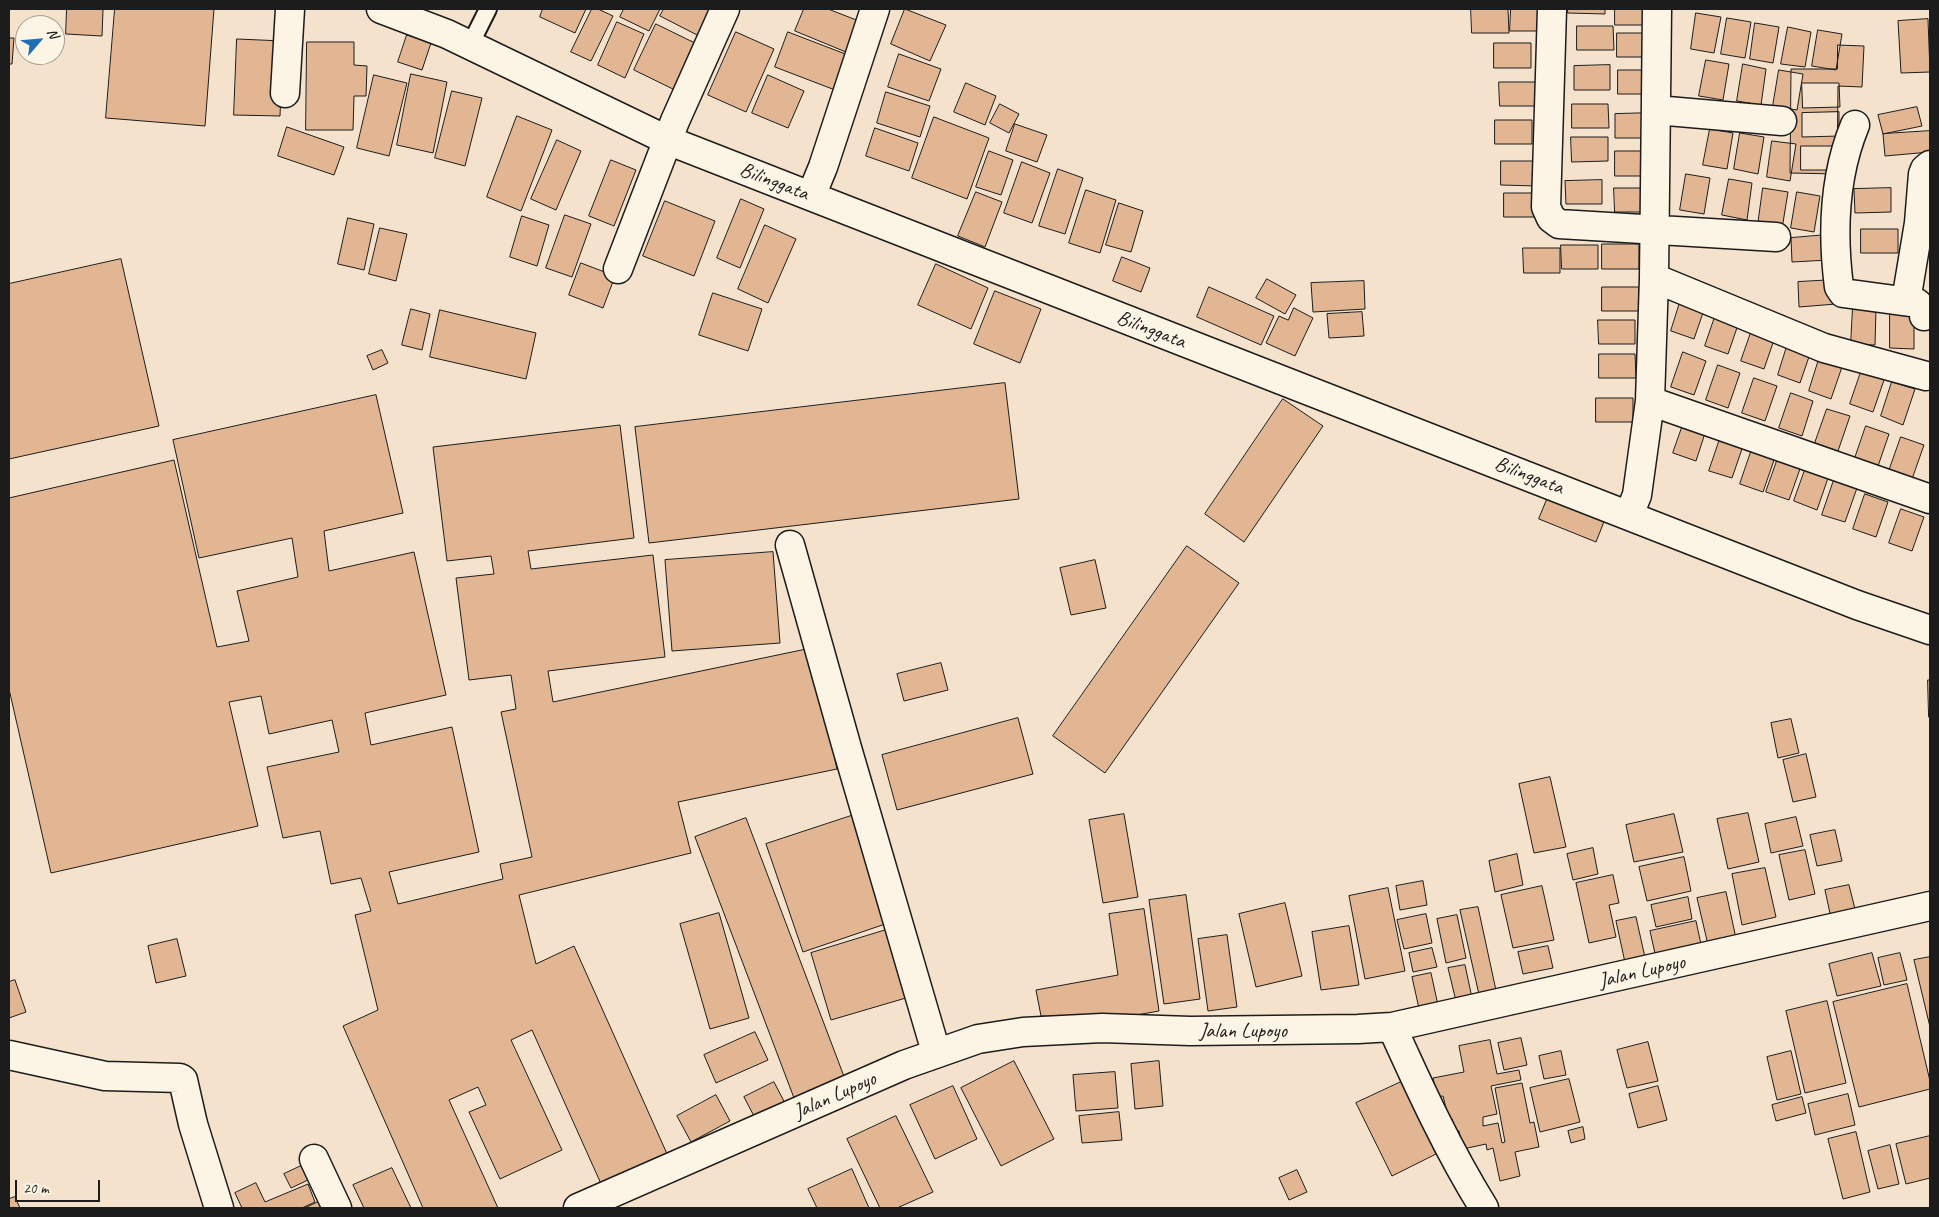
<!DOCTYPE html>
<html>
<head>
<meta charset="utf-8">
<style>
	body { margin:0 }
	#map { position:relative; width:1939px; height:1217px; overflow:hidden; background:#f4e2cc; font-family:Caveat,sans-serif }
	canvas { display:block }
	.frame { position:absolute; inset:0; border:10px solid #1c1c1c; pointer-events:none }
	.north { position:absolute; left:15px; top:15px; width:50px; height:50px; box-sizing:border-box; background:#fcf5e5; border:1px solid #a29e95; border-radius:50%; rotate:63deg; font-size:14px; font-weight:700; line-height:20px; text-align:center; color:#1c1c1c }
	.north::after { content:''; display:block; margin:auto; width:18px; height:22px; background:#1f6fb2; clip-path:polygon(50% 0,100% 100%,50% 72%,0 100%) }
	.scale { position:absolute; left:15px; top:1180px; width:85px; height:22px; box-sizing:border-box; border:2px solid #1c1c1c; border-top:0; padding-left:6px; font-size:15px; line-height:18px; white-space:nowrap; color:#1c1c1c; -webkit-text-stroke:4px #fcf5e5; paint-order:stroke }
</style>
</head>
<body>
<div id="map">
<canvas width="1939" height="1217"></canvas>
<div class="frame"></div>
<div class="north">N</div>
<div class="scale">20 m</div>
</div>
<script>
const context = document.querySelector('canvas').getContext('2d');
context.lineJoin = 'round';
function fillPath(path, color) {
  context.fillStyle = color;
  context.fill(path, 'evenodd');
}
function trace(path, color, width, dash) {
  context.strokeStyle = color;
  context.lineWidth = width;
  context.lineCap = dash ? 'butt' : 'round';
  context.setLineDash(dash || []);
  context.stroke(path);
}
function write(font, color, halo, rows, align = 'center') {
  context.font = font + ' Caveat,sans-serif';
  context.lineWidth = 4;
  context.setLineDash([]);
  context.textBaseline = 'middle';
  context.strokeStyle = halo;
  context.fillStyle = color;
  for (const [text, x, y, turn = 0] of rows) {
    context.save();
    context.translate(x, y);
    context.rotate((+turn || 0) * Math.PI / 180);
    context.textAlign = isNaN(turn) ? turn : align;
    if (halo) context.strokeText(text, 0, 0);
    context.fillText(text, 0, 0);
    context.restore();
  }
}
const building = new Path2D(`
	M67 9H103L102 36 66 34Z
	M115 9H214L205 126 106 118Z
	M543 9H586L575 33 540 17Z
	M592 9H598L613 16 591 61 571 52Z
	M624 9H660L649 31 620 17Z
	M664 9H718L703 38 660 16Z
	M804 9H828L859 21 846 52 795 31Z
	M905 9 946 25 930 61 891 44Z
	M1471 9H1508L1509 33H1472Z
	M1511 9H1547V31H1510Z
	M1568 9H1605V14L1568 13Z
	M1615 9H1651V25H1615Z
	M1696 13 1721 17 1714 53 1691 49Z
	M1727 18 1751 22 1745 58 1721 54Z
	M1928 19 1930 72 1901 73 1898 21Z
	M617 22 644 34 625 78 598 65Z
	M1755 23 1779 27 1773 63 1750 59Z
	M656 24 701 46 679 92 634 70Z
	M1577 26H1613L1614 50H1577Z
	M1788 27 1811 32 1805 67 1781 64Z
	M1818 30 1842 34 1836 70 1812 66Z
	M736 32 774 49 746 112 708 95Z
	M788 32 848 55 835 90 775 67Z
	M1617 33H1653V57H1617Z
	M407 35 431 43 422 70 398 62Z
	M9 38H14L12 64H9Z
	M237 39 283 41 280 116 234 115Z
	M307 42H354V65L367 66 366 96H354L353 130H306Z
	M1494 43H1531V68H1494Z
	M1838 45 1864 46 1862 87 1838 86 1837 174 1790 173 1791 69H1837Z
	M899 54 941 69 929 101 888 87Z
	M1706 60 1729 64 1723 100 1699 96Z
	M1743 64 1766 69 1761 105 1737 101Z
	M1610 65V90H1574V66Z
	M1618 70H1655V94H1618Z
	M1779 70 1803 74 1797 110 1773 106Z
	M411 74 447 82 433 153 397 145Z
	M374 75 407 83 389 156 357 148Z
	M768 75 804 91 788 128 752 113Z
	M1499 82H1536V106H1500Z
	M966 83 996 96 985 125 954 112Z
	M1802 83H1839L1840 107 1803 108Z
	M452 91 482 98 465 166 435 158Z
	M886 92 930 106 920 137 877 123Z
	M1000 104 1019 114 1009 133 990 123Z
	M1572 104H1608L1609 128H1572Z
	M1917 107 1922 126 1883 134 1878 115Z
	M1839 112V136L1802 137V113Z
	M1652 113V138H1615V114Z
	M517 116 552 130 521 211 487 197Z
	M934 117 989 138 967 199 912 178Z
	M1495 120H1532V144H1495Z
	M1015 124 1047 135 1037 162 1006 151Z
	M287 127 344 147 334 175 278 156Z
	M875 128 918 143 909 171 866 156Z
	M1710 129 1733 133 1727 169 1703 165Z
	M1930 131V152L1885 156 1883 134Z
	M1740 133 1764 137 1758 174 1734 169Z
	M1571 137H1608V161L1572 162Z
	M557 140 581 151 556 210 531 199Z
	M1772 141 1796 144 1790 181 1767 177Z
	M1801 146H1837L1838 170H1801Z
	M989 151 1013 160 1001 195 976 187Z
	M1615 151H1651L1652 176H1615Z
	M611 160 636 170 614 226 589 216Z
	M1501 161H1537V186L1501 185Z
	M1022 162 1050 173 1032 223 1004 213Z
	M1058 169 1083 178 1065 234 1039 226Z
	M1686 174 1710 178 1704 214 1680 210Z
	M1729 179 1752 183 1747 220 1722 215Z
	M1602 180V204H1566L1565 181Z
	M1614 188H1651V212H1615Z
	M1763 188 1788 192 1782 229 1758 225Z
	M1891 188V212L1855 213 1854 189Z
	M1086 190 1116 200 1100 253 1069 243Z
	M976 192 1002 202 985 247 958 236Z
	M1797 192 1820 196 1814 232 1791 228Z
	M1504 193H1541V217H1504Z
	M741 199 764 209 740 268 717 258Z
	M665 201 715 221 694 276 643 256Z
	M1119 203 1143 211 1131 252 1106 245Z
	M565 215 591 224 572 277 546 268Z
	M522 216 549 225 537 266 510 257Z
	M348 218 374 224 364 270 338 264Z
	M765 225 796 239 768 303 738 289Z
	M380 228 407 234 396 281 369 274Z
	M1861 229H1898V253H1861Z
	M1827 235 1829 260 1792 262 1791 238Z
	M1602 244H1639V269H1602Z
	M1561 245H1598V269H1562Z
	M1523 248H1560V273H1524Z
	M1122 257 1150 268 1141 292 1113 281Z
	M121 259 159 426 9 459V284Z
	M581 263 615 276 603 308 569 295Z
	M936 264 988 288 971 329 918 305Z
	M1267 279 1296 295 1285 314 1256 298Z
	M1834 280 1836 304 1799 307 1798 282Z
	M1364 281 1365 309 1313 312 1311 283Z
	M1209 287 1274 316 1261 345 1197 317Z
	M1602 287H1639V311H1602Z
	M995 291 1041 309 1020 363 974 344Z
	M713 293 762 309 748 351 699 335Z
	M1682 296 1706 304 1694 339 1671 331Z
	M1853 307 1876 308 1875 345 1851 344Z
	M1294 308 1313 318 1295 356 1266 343 1279 316 1288 320Z
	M411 309 430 314 422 350 402 345Z
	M440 310 536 333 526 379 430 357Z
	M1717 311 1740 319 1728 354 1705 346Z
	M1890 311 1914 312V349L1890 348Z
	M1362 312 1364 336 1329 338 1327 314Z
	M1598 320H1635V344H1599Z
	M1753 327 1776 334 1764 369 1741 361Z
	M1789 340 1812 348 1800 383 1778 375Z
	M382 350 388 363 373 370 367 356Z
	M1683 352 1706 361 1694 395 1671 387Z
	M1599 354H1635L1636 378H1599Z
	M1820 356 1843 364 1831 399 1809 391Z
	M1718 365 1740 373 1728 408 1706 400Z
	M1862 369 1885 377 1873 412 1850 404Z
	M1754 378 1777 386 1765 421 1742 413Z
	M1892 382 1915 389 1903 425 1881 416Z
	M1005 383 1019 499 649 543 635 427Z
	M1791 393 1813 401 1802 436 1779 428Z
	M376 395 403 513 324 531 329 571 414 552 446 695 365 713 371 745 452 727 479 852 389 872 398 904 503 879 500 864 532 857 501 712 516 709 511 675 469 680 456 578 494 574 491 556 447 561 433 447 620 425 634 538 528 551 531 569 653 555 665 657 548 671 553 702 811 648 837 769 678 802 691 853 519 895 536 964 574 946 668 1156 602 1186 532 1030 511 1040 562 1150 500 1179 469 1112 486 1105 478 1087 449 1100 498 1208H423L343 1026 378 1010 355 915 371 911 361 878 331 884 320 831 283 838 267 767 339 752 332 720 269 734 261 696 229 702 258 826 51 873 9 689V498L174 460 217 647 249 641 237 591 298 577 292 538 199 558 173 440Z
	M1596 398H1633V422H1596Z
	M1283 399 1323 426 1244 542 1205 514Z
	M1827 409 1850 416 1838 451 1815 443Z
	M1685 419 1707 427 1696 461 1673 453Z
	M1866 426 1889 434 1877 469 1854 461Z
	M1721 436 1744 443 1732 478 1709 471Z
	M1901 437 1924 445 1912 479 1889 471Z
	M1752 449 1775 457 1763 492 1740 484Z
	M1778 458 1801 466 1789 500 1766 492Z
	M1806 467 1829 475 1817 510 1794 501Z
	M1834 480 1857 488 1845 522 1822 515Z
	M1865 494 1888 502 1876 537 1853 529Z
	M1548 497 1605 519 1596 542 1539 519Z
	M1901 509 1924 517 1912 551 1889 543Z
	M1187 546 1239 583 1105 773 1053 736Z
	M773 552 780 643 672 651 665 560Z
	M1095 560 1106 608 1071 615 1060 568Z
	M941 663 948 690 904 701 897 674Z
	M1928 680H1930V717H1929Z
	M1018 718 1033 774 897 810 882 755Z
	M1791 719 1799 753 1778 758 1771 723Z
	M1806 754 1816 797 1793 802 1783 760Z
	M1550 777 1566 847 1534 853 1519 784Z
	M860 813 897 920 803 952 766 844Z
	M1748 813 1759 862 1728 869 1717 819Z
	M1124 814 1138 897 1103 903 1089 820Z
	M1674 814 1683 852 1634 862 1626 825Z
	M1796 817 1803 846 1771 853 1765 824Z
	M746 818 845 1079 794 1098 695 837Z
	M1835 830 1842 861 1817 866 1810 835Z
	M1593 848 1598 874 1573 880 1567 854Z
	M1805 850 1815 894 1789 900 1779 855Z
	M1517 854 1523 885 1495 892 1489 861Z
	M1684 857 1691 891 1647 901 1639 867Z
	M1765 868 1776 917 1742 925 1732 874Z
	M1613 875 1619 903 1609 905 1616 937 1589 943 1576 883Z
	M1423 881 1427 905 1400 910 1396 886Z
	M1849 885 1856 913 1831 918 1825 890Z
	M1542 886 1554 940 1513 948 1501 895Z
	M1388 888 1405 971 1365 979 1349 896Z
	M1726 892 1737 943 1709 949 1697 898Z
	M1186 895 1200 999 1164 1004 1149 900Z
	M1688 897 1692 919 1656 927 1651 905Z
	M1285 903 1302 976 1256 987 1239 914Z
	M1478 907 1497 995 1480 999 1460 910Z
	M1144 909 1159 1011 1125 1017 1041 1016 1036 990 1118 975 1109 914Z
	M719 913 749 1018 710 1029 680 924Z
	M1426 914 1432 943 1404 949 1397 920Z
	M1457 915 1466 958 1446 963 1437 919Z
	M1636 917 1646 962 1626 967 1616 921Z
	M1696 921 1702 949 1656 958 1650 931Z
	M1349 926 1359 985 1321 990 1312 932Z
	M896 927 916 995 831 1020 811 953Z
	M1227 935 1237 1007 1208 1011 1198 939Z
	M177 939 186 976 156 983 148 946Z
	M1548 946 1553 968 1523 974 1518 952Z
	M1432 948 1437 967 1413 972 1409 953Z
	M1872 953 1881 986 1837 996 1829 964Z
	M1900 953 1907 980 1884 985 1878 958Z
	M1930 957V1027L1914 960Z
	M1465 965 1472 998 1456 1001 1448 968Z
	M1431 973 1439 1010 1420 1013 1412 977Z
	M15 980 26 1012 9 1018V982Z
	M1907 984 1930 1081V1089L1859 1107 1833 1002Z
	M1827 1001 1846 1083 1805 1093 1786 1011Z
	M755 1032 768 1060 716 1083 704 1055Z
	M1521 1038 1527 1065 1504 1070 1498 1043Z
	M1490 1040 1497 1074 1519 1070 1521 1080 1491 1086 1497 1114 1483 1117V1126L1498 1123 1502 1143 1505 1142 1495 1088 1522 1083 1530 1123 1534 1122 1539 1147 1515 1152 1520 1176 1500 1181 1493 1148 1487 1150 1486 1144 1463 1149 1459 1131H1455L1452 1119 1449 1120 1443 1096 1437 1097 1433 1078 1464 1072 1459 1046Z
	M1648 1042 1658 1081 1627 1088 1617 1050Z
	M1561 1051 1566 1075 1544 1079 1539 1056Z
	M1791 1051 1801 1094 1777 1100 1767 1057Z
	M1014 1061 1054 1139 1001 1166 961 1088Z
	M1159 1061 1163 1106 1135 1109 1131 1064Z
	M1115 1072 1118 1108 1076 1111 1073 1075Z
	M1569 1079 1580 1122 1540 1132 1530 1088Z
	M774 1082 786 1105 756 1120 744 1097Z
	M1401 1082 1436 1154 1392 1176 1356 1103Z
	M953 1086 977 1139 935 1159 910 1105Z
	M1658 1086 1667 1120 1638 1128 1629 1094Z
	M1848 1094 1855 1125 1815 1135 1808 1104Z
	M716 1095 730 1121 691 1142 677 1116Z
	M1802 1097 1806 1113 1776 1121 1772 1105Z
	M1119 1112 1122 1140 1082 1143 1079 1116Z
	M896 1116 933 1192 897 1208H880L847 1139Z
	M1583 1127 1585 1139 1571 1143 1568 1131Z
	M1856 1132 1870 1192 1843 1199 1828 1139Z
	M1930 1136V1178L1906 1184 1896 1144Z
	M1890 1145 1899 1184 1878 1189 1868 1151Z
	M301 1166 308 1180 291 1188 284 1174Z
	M392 1168 411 1208H364L353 1185Z
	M852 1169 869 1208H817L808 1189Z
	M1297 1170 1307 1192 1289 1200 1279 1178Z
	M256 1183 265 1202 308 1184 315 1202 302 1208H242L235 1193Z
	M331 1196 337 1208H305Z
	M15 1197 20 1208H9V1199Z`);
fillPath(building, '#e3b693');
trace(building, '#1c1c1c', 1);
const lane = new Path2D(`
	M470 45 488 9`);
const street = new Path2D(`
	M381 9 447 34 667 140 1857 605 1930 630
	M1552 9 1546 207 1551 218 1559 224 1776 237
	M285 93 290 9
	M1656 110 1782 121
	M1855 125C1834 176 1832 233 1839 287L1843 293 1917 303 1924 311V316
	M811 196 823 167 875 9
	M618 269 675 121 725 9
	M1654 278 1824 348 1926 376
	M1906 301 1919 223 1923 174 1925 169 1930 165
	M1650 401 1930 499
	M1629 515 1637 495 1650 401 1654 278 1657 9
	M790 545 847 748 936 1052
	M1392 1027C1420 1089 1448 1150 1484 1208
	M9 1055 105 1076 180 1078 183 1080 193 1124 219 1208
	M314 1159 337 1208
	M578 1208 904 1065 978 1039 1023 1032 1102 1028 1190 1031 1358 1029 1392 1027 1930 906`);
trace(lane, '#1c1c1c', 20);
trace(street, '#1c1c1c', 31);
trace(lane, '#fcf5e5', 16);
trace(street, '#fcf5e5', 28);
write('21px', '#1c1c1c', '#fcf5e5', [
	["Bilinggata",774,182,21],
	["Bilinggata",1151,330,21],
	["Bilinggata",1529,476,21],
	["Jalan Lupoyo",1642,972,-13],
	["Jalan Lupoyo",1243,1031],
	["Jalan Lupoyo",835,1096,-24]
]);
</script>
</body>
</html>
